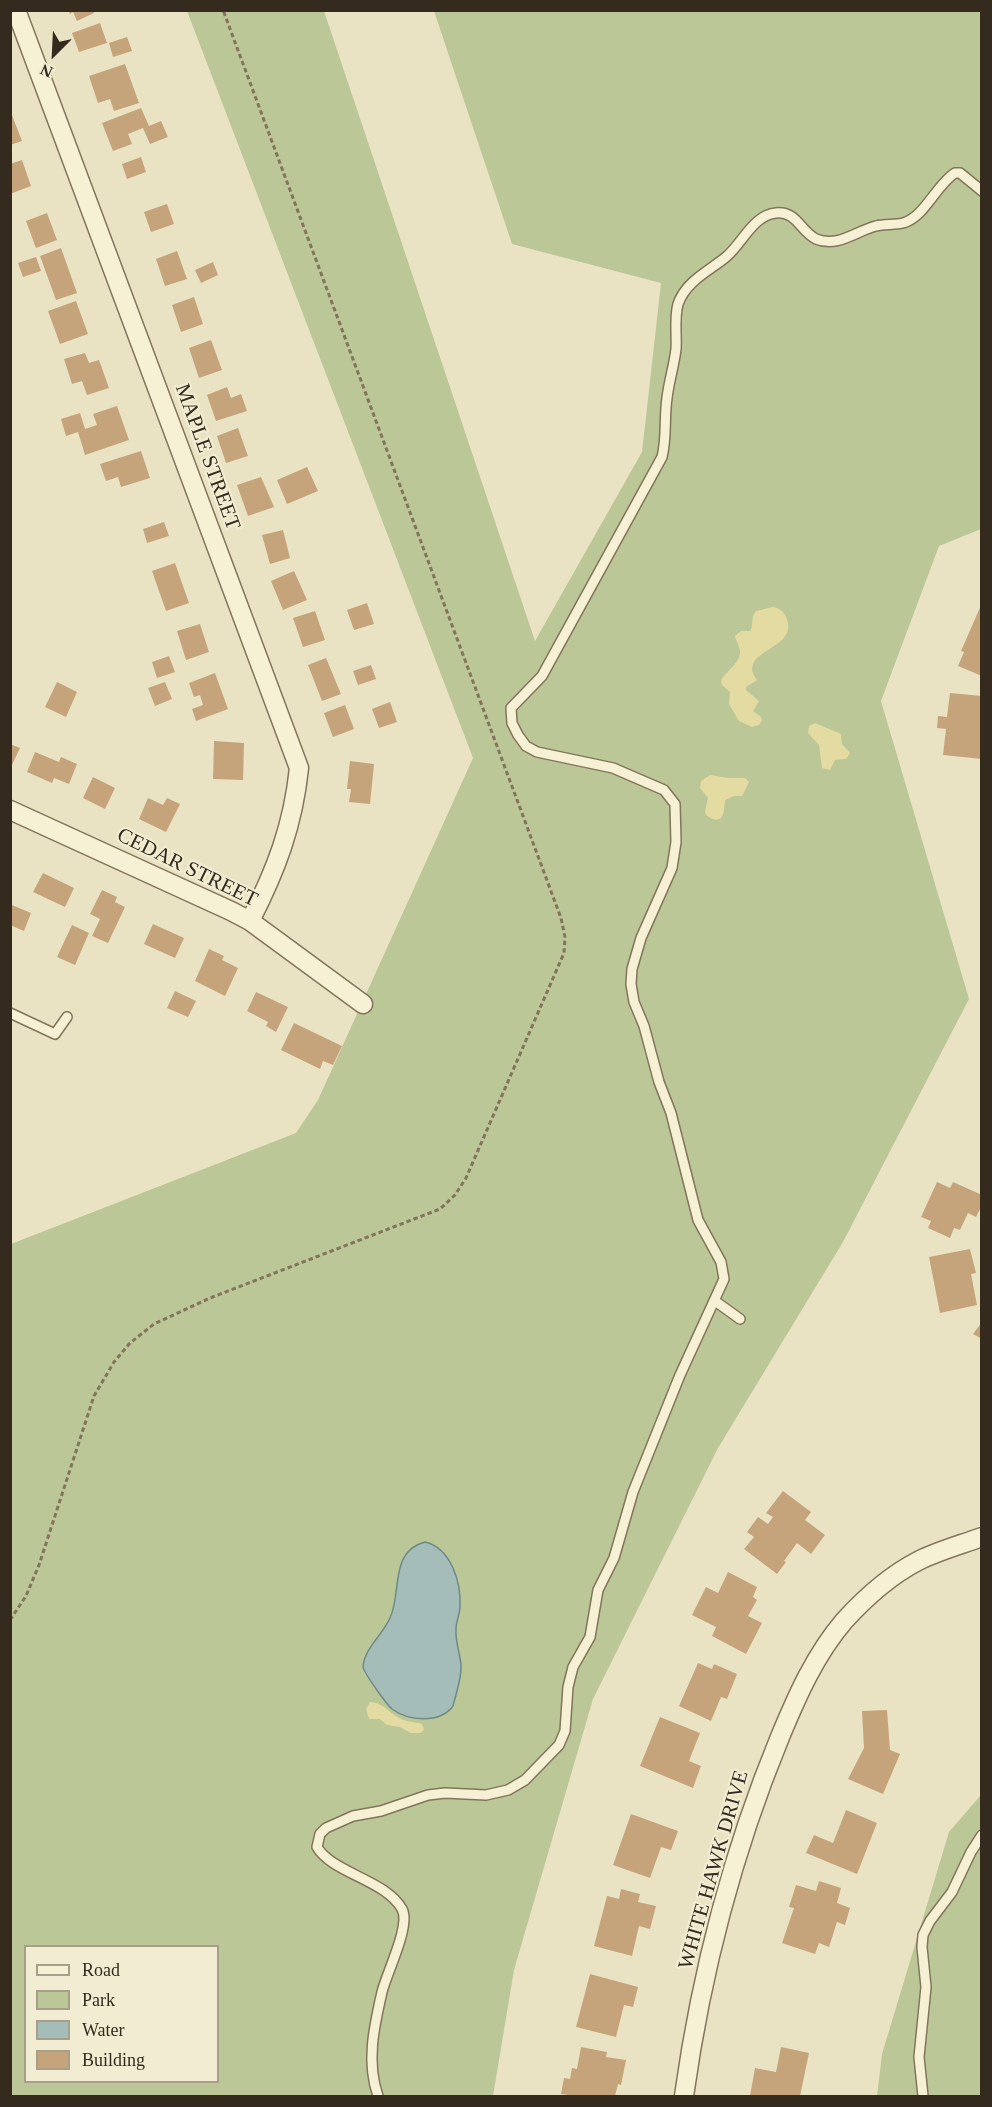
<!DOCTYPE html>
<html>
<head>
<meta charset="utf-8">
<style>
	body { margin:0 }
	#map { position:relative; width:992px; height:2107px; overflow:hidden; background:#eae3c3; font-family:"Times New Roman",serif }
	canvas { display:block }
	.frame { position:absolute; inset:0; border:12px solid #342b1e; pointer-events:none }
	.legend { position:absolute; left:24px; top:1945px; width:195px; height:138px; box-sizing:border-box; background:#f2edd2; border:2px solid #a69f8a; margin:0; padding:8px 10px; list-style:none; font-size:18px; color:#342b1e }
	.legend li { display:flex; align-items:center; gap:12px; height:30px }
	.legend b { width:30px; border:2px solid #a69f8a }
	.north { position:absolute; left:24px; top:24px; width:60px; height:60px; -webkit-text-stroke:4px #f2edd2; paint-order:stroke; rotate:204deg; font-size:16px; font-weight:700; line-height:24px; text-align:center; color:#342b1e }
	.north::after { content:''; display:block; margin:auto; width:21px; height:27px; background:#342b1e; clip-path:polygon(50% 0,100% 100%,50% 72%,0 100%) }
</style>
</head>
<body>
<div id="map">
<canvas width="992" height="2107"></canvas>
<div class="frame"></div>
<ul class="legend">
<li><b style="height:8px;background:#f6f0d5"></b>Road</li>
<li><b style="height:16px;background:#bcc798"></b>Park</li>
<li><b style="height:16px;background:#a5bdb9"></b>Water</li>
<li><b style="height:16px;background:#c5a47c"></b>Building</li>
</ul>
<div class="north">N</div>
</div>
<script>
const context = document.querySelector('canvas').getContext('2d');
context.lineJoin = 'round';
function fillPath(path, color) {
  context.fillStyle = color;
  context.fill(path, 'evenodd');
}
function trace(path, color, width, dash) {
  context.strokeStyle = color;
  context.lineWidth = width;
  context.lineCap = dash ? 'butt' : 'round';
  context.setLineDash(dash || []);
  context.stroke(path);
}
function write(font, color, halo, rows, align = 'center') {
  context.font = font + ' "Times New Roman",serif';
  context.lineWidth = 4.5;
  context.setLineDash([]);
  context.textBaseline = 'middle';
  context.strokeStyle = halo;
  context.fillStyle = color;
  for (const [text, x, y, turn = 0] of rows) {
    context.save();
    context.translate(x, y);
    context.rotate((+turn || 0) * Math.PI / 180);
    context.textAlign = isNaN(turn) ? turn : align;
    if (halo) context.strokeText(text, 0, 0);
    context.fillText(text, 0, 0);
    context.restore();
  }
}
fillPath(new Path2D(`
	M187 11H324L535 641 642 452 661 283 512 244 434 11H981V529L939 546 881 701 969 999 843 1242 718 1448 593 1699 514 1970 493 2096H11V1244L296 1133 318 1100 473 758ZM442 1550 454 1570 460 1600 455 1632 461 1669 453 1706 443 1715 432 1718 386 1703 364 1672 391 1617 401 1564ZM26 1946H218V2082H26Z
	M981 1795V2096H877L882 2054 949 1832Z`), '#bcc798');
fillPath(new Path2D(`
	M773 607C779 608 784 611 787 619 795 643 764 647 754 662 750 669 753 674 757 680L746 687V690L759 701 753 711 761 717 762 720 759 725 752 727 739 721 729 704 730 692 722 685 721 681C726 670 741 664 740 650 739 645 736 641 735 636L741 631H751L753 616 756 611Z
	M815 723 841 734 842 744 850 753 846 759 835 760 830 770 822 768 819 745 808 733 809 726Z
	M710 775 728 778H745L749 782 742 796H734L725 800C724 812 724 828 706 815L705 812 708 798 700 788 701 781Z
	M370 1702C382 1702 388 1712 399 1718 406 1722 414 1722 422 1724L424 1730 420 1733H411L400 1727 387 1725 380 1719H369L366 1709Z`), '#e4dba2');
const water = new Path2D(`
	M425 1542C451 1548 461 1582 460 1606 460 1614 456 1621 456 1629 455 1641 460 1653 461 1665 462 1678 456 1693 453 1706 440 1724 408 1721 392 1709 387 1705 364 1673 363 1667 364 1649 383 1634 390 1618 402 1593 389 1551 425 1542Z`);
fillPath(water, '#a5bdb9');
trace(water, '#6d8a87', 1.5);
fillPath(new Path2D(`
	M68 10H93L94 13 77 21 73 12 70 14Z
	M100 23 107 43 79 52 72 33Z
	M127 37 132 51 113 57 109 43Z
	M125 64 139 103 114 111 110 99 98 103 89 76Z
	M141 108 149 126 161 121 168 137 150 144 143 128 128 134 132 144 113 151 102 123Z
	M10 110 22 141 10 145Z
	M141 157 146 172 127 179 122 164Z
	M22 160 31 186 10 194V164Z
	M167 204 174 224 151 232 144 212Z
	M47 213 57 240 36 248 26 221Z
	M61 248 77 293 56 300 40 256Z
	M177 251 187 279 165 286 156 259Z
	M36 257 41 271 23 277 18 263Z
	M213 262 218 275 201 283 195 270Z
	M194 297 203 324 181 332 172 305Z
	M76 301 88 334 60 344 48 311Z
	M211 340 222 370 199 378 189 348Z
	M85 353 89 363 99 360 109 388 87 395 82 381 72 384 64 359Z
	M227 387 231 398 241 394 247 411 216 421 207 395Z
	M117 406 129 440 85 455 78 432 66 436 61 419 80 413 85 429 97 425 93 414Z
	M238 428 248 456 226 463 217 436Z
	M141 451 150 478 121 487 118 477 106 481 100 464Z
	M307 467 318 491 287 504 277 480Z
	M261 477 274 507 248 516 237 485Z
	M164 522 169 536 147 543 143 529Z
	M283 530 290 558 270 564 262 535Z
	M175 563 189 603 166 611 152 571Z
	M294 571 307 600 283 610 271 581Z
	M367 603 374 624 354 630 347 610Z
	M982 603V676L958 666 964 652 961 651Z
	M315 611 325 640 303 647 293 618Z
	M200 624 209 652 186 660 177 631Z
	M169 656 175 672 157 678 152 662Z
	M326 658 341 694 322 701 308 665Z
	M371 665 376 679 358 685 353 671Z
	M215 673 228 709 196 721 192 709 203 705 200 695 194 697 189 683Z
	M57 682 77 692 66 717 45 707Z
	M165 682 172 699 155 706 148 688Z
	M950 693 982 696V759L943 755 946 729 937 728 938 716 947 717Z
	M390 702 397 722 379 728 372 709Z
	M345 705 354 729 333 737 324 713Z
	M214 741 244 743 243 780 213 779Z
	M10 744 20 748 10 769Z
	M35 752 59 762 61 757 77 764 69 784 54 778 52 783 27 772Z
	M350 761 374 764 370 804 349 802 351 789H347Z
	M93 777 115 788 105 809 83 798Z
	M148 798 163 805 167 798 180 804 166 832 139 819Z
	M43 873 74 888 65 907 33 892Z
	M102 890 117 897 115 902 125 907 108 943 92 936 100 919 90 914Z
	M12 905 31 913 24 931 10 925V910Z
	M153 924 184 938 175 958 144 944Z
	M72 925 89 933 75 965 57 957Z
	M209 949 224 956 222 960 238 968 225 996 195 981Z
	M175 991 196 1001 188 1017 167 1008Z
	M256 992 288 1007 276 1032 266 1026 268 1022 247 1011Z
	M294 1023 342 1046 333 1065 323 1061 320 1069 281 1050Z
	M937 1182 950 1188 953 1182 982 1195V1205L976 1217 968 1213 960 1230 954 1228 950 1238 928 1228 931 1221 921 1217Z
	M970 1249 976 1273 971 1274 977 1305 940 1313 929 1257Z
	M982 1322V1339L973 1334Z
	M783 1491 811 1512 805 1520 825 1535 811 1554 797 1543 784 1561 786 1562 777 1574 744 1549 754 1537 747 1532 758 1517 768 1524 773 1517 766 1513Z
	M728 1572 757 1587 753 1597 757 1600 748 1616 762 1623 746 1654 712 1636 716 1627 692 1615 706 1587 718 1593Z
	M698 1663 712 1669 714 1664 737 1674 727 1699 721 1697 711 1721 679 1706Z
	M887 1710 890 1750 900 1754 883 1794 848 1779 864 1748 862 1711Z
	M660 1717 700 1733 689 1761 701 1766 693 1788 640 1766Z
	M846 1810 877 1823 857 1874 806 1853 814 1835 833 1843Z
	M631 1814 678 1831 671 1850 661 1847 650 1878 613 1865Z
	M819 1881 841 1888 837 1903 850 1908 845 1925 837 1922 829 1947 819 1943 815 1954 782 1943 794 1908 789 1907 796 1885 816 1891Z
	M621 1889 640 1894 638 1902 656 1906 650 1929 639 1926 632 1956 594 1946 607 1896 619 1899Z
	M590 1974 638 1987 633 2007 624 2005 616 2037 576 2027Z
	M581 2047 607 2052 606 2057 626 2060 621 2085 618 2084 615 2096H576L561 2094 564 2078 570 2079 572 2068 577 2069Z
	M781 2047 809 2053 800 2096H750L755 2068 776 2072Z`), '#c5a47c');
const lane = new Path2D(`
	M10 1013 55 1034 67 1017
	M715 1301 740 1319
	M378 2096C366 2062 374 2027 382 1992 387 1972 411 1925 402 1909 386 1880 332 1873 317 1847L320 1834 326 1828 353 1816 381 1811 428 1795 445 1793 486 1795 508 1790 525 1780 559 1745 565 1731 568 1687 573 1667 590 1637 598 1590 614 1558 633 1492 680 1375 724 1279 721 1262 698 1220 671 1113 659 1082 644 1026 634 1002 631 984 632 969 641 938 672 868 676 842 675 804 664 790 613 768 537 752 526 746 518 735 512 723 511 708 542 676 662 457C667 437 664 418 667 398 669 381 674 366 676 349 677 335 674 318 678 304 686 281 709 271 726 257 742 244 753 215 776 213 797 211 800 231 816 239 838 248 856 231 876 226 885 224 895 225 903 223 924 218 936 185 955 173H960L982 191
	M923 2096 919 2057 926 1987 922 1947 923 1935 930 1921 952 1892 971 1852 982 1835`);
const street = new Path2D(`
	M16 10 299 768C293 826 276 870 250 921
	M10 810 231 911 250 921 363 1004
	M684 2096C701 1974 733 1851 780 1737 797 1696 815 1655 844 1621 864 1599 891 1575 918 1561 938 1551 960 1545 982 1537`);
trace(lane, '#83755b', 12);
trace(street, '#83755b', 21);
trace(new Path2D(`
	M10 1620 26 1596 39 1565 94 1396 114 1362 130 1343 154 1324 210 1298 440 1209 455 1195 466 1178 564 953 565 937 561 918 223 10`), '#83755b', 3, [4.5, 3]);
trace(lane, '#f6f0d5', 9);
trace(street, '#f6f0d5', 18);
write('21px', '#342b1e', '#f2edd2', [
	["MAPLE STREET",207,457,70],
	["CEDAR STREET",187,868,26],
	["WHITE HAWK DRIVE",714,1870,-74]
]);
</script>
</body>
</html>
